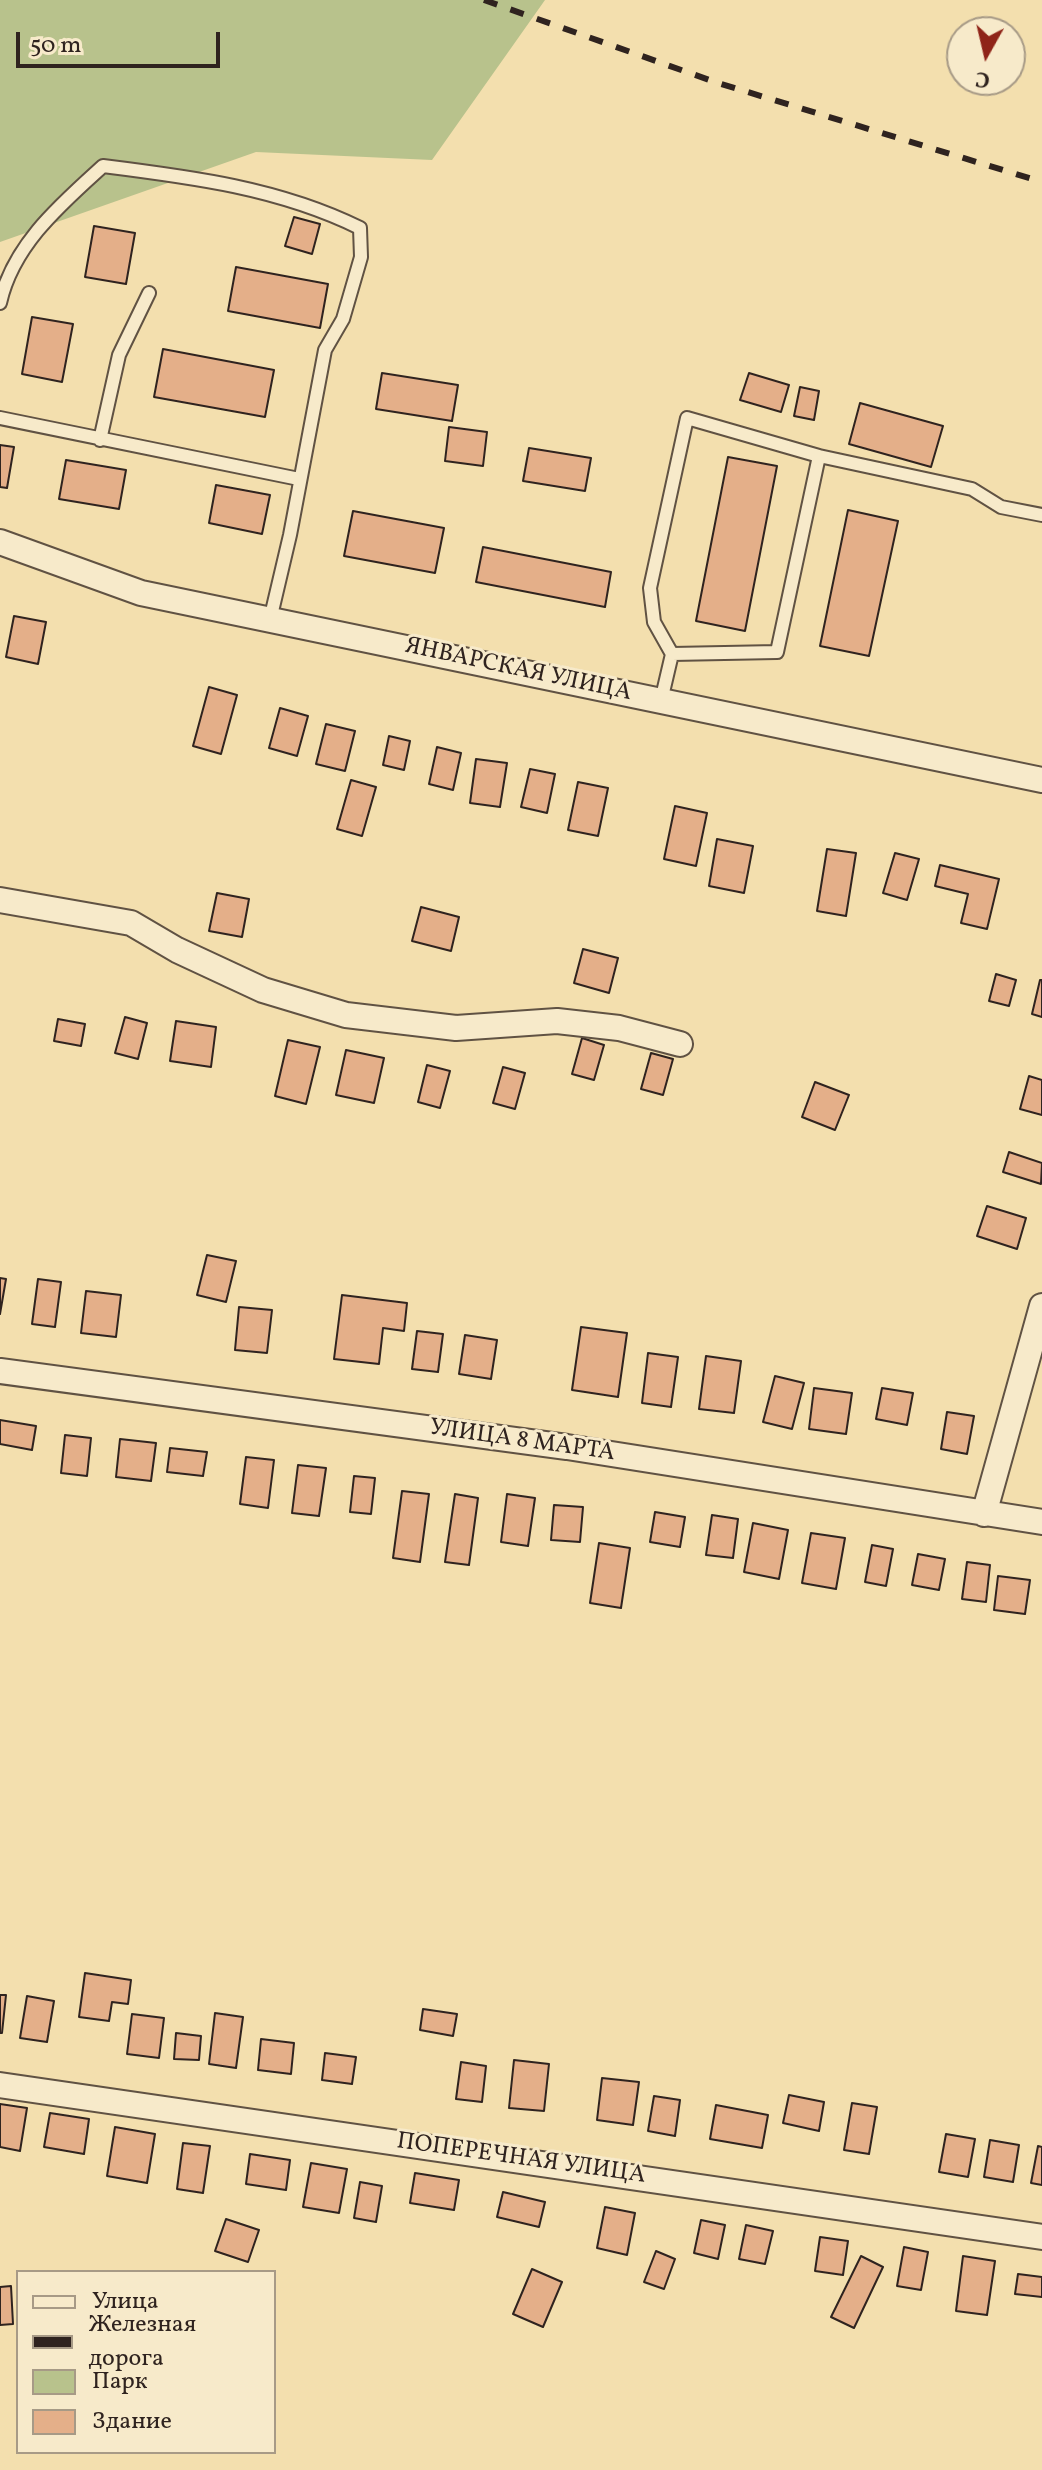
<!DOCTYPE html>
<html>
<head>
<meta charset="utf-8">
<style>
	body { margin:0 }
	#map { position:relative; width:1042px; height:2470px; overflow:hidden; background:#f3dfae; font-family:Vollkorn,serif }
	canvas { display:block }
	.legend { position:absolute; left:16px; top:2270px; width:260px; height:184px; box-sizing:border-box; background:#f7eaca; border:2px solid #a79a86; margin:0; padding:10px 14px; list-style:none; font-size:24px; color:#2f231f }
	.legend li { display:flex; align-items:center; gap:16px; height:40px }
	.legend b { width:40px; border:2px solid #a79a86 }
	.north { position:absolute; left:946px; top:16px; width:80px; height:80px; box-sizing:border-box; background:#f7eaca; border:2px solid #a79a86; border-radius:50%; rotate:188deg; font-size:22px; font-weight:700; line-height:32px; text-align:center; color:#2f231f }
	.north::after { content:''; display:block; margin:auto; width:28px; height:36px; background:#8f2418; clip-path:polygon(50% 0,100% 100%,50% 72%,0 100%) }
	.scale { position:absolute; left:16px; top:32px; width:204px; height:36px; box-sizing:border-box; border:4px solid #2f231f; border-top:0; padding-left:10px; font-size:24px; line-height:28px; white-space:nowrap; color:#2f231f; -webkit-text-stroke:6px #f7eaca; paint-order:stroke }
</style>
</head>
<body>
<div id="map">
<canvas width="1042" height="2470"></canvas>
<ul class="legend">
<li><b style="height:10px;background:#f7eaca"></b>Улица</li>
<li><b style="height:10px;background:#2f231f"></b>Железная дорога</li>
<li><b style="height:22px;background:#b8c28c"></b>Парк</li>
<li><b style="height:22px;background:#e4af89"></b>Здание</li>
</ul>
<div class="north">С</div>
<div class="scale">50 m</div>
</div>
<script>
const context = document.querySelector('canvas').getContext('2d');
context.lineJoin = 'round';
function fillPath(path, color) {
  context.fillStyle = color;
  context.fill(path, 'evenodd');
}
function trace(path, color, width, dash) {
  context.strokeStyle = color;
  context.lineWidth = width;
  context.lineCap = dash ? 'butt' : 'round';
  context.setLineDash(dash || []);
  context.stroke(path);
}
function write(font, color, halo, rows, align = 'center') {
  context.font = font + ' Vollkorn,serif';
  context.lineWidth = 6;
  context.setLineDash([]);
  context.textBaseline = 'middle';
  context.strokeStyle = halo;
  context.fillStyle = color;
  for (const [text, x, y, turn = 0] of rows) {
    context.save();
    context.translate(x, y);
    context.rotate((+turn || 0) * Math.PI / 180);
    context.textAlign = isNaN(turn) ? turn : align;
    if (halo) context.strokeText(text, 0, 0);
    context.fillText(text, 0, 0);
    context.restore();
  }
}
fillPath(new Path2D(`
	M0 0H545L432 160 256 152 0 242Z`), '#b8c28c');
const building = new Path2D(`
	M294 217 320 224 312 254 285 246Z
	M94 226 135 233 126 284 85 277Z
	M236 267 328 284 320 328 228 311Z
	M32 317 73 324 62 382 22 374Z
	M163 349 274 370 265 417 154 397Z
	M382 373 458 385 452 421 376 409Z
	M749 373 789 385 781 412 740 400Z
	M800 387 819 391 814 420 794 416Z
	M860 403 943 426 931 467 849 444Z
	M449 427 487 432 483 466 445 461Z
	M0 445 14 447 7 488 0 487Z
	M529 448 591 458 585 491 523 481Z
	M728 457 777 466 745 631 696 621Z
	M66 460 126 470 119 509 59 499Z
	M216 485 270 495 262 534 209 523Z
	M848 510 898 521 869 656 820 646Z
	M353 511 444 528 435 573 344 556Z
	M483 547 611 572 605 607 476 582Z
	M14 616 46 622 38 664 6 657Z
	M209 687 237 695 221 754 193 746Z
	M280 708 308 716 297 756 269 748Z
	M326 724 355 731 345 771 316 764Z
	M389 736 410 741 404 770 383 765Z
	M437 747 461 753 453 790 429 784Z
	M476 759 507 763 500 807 470 803Z
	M530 769 555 774 547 813 521 807Z
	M351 780 376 787 362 836 337 829Z
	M578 782 608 788 598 836 568 830Z
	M675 806 707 813 696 866 664 859Z
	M717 839 753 846 744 893 709 886Z
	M827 849 856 853 846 916 817 911Z
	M895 853 919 859 907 900 883 893Z
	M940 865 999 879 987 929 961 923 968 894 935 886Z
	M217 893 249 899 242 937 209 931Z
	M421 907 459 917 451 951 412 941Z
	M583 949 618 958 609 993 574 983Z
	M996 974 1016 980 1009 1006 989 1001Z
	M1040 980H1042V1017L1032 1014Z
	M125 1017 147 1023 138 1059 115 1053Z
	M58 1019 85 1024 81 1046 54 1041Z
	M176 1021 216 1027 211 1067 170 1061Z
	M582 1038 604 1045 594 1080 572 1074Z
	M288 1040 320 1047 306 1104 275 1096Z
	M346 1050 384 1058 374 1103 336 1095Z
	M651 1053 673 1059 663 1095 641 1089Z
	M427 1065 450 1071 440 1108 418 1102Z
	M503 1067 525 1073 515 1109 493 1103Z
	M1029 1076 1042 1080V1115L1020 1109Z
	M815 1082 849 1095 835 1130 802 1117Z
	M1009 1152 1042 1163 1041 1184 1003 1172Z
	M987 1206 1026 1218 1017 1249 977 1236Z
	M207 1255 236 1261 226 1302 197 1295Z
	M0 1278 6 1279 0 1314Z
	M38 1279 61 1282 55 1327 32 1324Z
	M86 1291 121 1295 116 1337 81 1333Z
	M342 1295 407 1303 404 1331 383 1328 379 1364 334 1359Z
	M239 1307 272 1310 267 1353 235 1350Z
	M581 1327 627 1333 618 1397 572 1390Z
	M417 1331 443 1334 438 1372 412 1369Z
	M465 1335 497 1340 491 1379 459 1374Z
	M648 1353 678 1357 671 1407 642 1403Z
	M706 1356 741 1361 734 1413 699 1409Z
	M775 1376 804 1383 792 1429 763 1422Z
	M814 1388 852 1393 846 1434 809 1429Z
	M882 1388 913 1393 907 1425 876 1419Z
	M947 1412 974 1416 967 1454 941 1449Z
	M0 1420 36 1426 32 1450 0 1444Z
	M65 1435 91 1438 87 1476 61 1473Z
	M120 1439 156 1443 151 1481 116 1477Z
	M170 1448 207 1452 203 1476 167 1472Z
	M246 1457 274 1460 268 1508 240 1504Z
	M298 1465 326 1468 319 1516 292 1513Z
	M354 1476 375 1478 371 1514 350 1512Z
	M402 1491 429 1494 420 1562 393 1558Z
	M455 1494 478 1498 469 1565 445 1562Z
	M507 1494 535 1498 528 1546 501 1542Z
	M554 1505 583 1507 580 1542 551 1540Z
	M655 1512 685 1517 680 1547 650 1542Z
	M712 1515 738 1519 733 1558 706 1555Z
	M753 1523 788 1530 779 1579 744 1572Z
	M811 1533 845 1538 836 1589 802 1583Z
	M599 1543 630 1548 621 1608 590 1603Z
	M872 1545 893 1549 886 1586 865 1582Z
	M918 1554 945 1559 939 1590 912 1585Z
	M967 1562 990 1565 986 1602 962 1599Z
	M998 1576 1030 1580 1025 1614 994 1610Z
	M85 1973 131 1980 128 2004 112 2002 109 2021 79 2017Z
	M0 1995H6L2 2033H0Z
	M27 1996 54 2001 47 2042 20 2038Z
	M423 2009 457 2014 453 2036 420 2030Z
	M215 2013 243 2017 236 2068 209 2064Z
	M132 2014 164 2018 159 2058 127 2054Z
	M176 2033 201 2036 199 2060 174 2059Z
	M261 2039 294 2043 291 2074 258 2070Z
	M325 2053 356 2057 352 2084 322 2080Z
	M514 2060 549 2064 544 2111 509 2108Z
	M461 2062 486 2066 482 2102 456 2099Z
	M602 2078 639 2082 633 2125 597 2120Z
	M789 2095 824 2102 819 2131 783 2123Z
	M654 2096 680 2100 675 2136 648 2131Z
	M852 2103 877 2107 869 2154 844 2150Z
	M0 2104 27 2108 20 2151 0 2147Z
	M716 2105 768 2115 762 2148 710 2139Z
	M50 2113 89 2119 84 2154 44 2147Z
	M115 2127 155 2134 147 2183 107 2176Z
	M946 2134 975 2139 968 2177 939 2172Z
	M990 2140 1019 2145 1013 2182 984 2177Z
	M183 2143 210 2146 203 2193 177 2189Z
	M1038 2146 1042 2147V2185L1031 2183Z
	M250 2154 290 2160 286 2190 246 2184Z
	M311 2163 347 2169 339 2213 303 2207Z
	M415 2173 459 2180 454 2210 410 2203Z
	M360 2182 382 2186 376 2222 354 2218Z
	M503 2192 545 2202 539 2227 497 2217Z
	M605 2207 635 2213 627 2255 597 2248Z
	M226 2219 259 2230 248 2262 215 2251Z
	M701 2220 725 2225 718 2259 694 2253Z
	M746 2225 773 2231 765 2264 739 2259Z
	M820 2237 848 2241 843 2275 815 2271Z
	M904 2247 928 2252 921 2290 897 2286Z
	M656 2251 675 2259 664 2289 644 2282Z
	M861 2256 883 2267 854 2328 831 2317Z
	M963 2256 995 2261 987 2315 956 2311Z
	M532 2269 562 2282 543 2327 513 2314Z
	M1018 2274 1042 2277V2297L1015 2294Z
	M11 2286 13 2324 0 2325V2287Z`);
fillPath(building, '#e4af89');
trace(building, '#2f231f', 2);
const service = new Path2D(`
	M0 303C13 245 60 205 103 166 191 177 279 188 360 228L361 257 343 319 325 350 290 535 270 620
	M0 418 299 479
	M100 440 119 355 149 293
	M672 654 654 622 650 588 687 418 819 456
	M661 701 672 654 777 652 819 456 972 489 1001 507 1042 515`);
const minor = new Path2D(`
	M0 542 141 593 1042 780
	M0 900 131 923 177 950 263 990 346 1015 456 1028 557 1021 619 1028 680 1044
	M0 1371 567 1447 1042 1522
	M984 1514 1042 1306
	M0 2085 1042 2237`);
trace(service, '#605243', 16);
trace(minor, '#605243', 28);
trace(service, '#f7eaca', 12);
trace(minor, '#f7eaca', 24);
trace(new Path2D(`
	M484 0 715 82 1042 182`), '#2f231f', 6, [14, 14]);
write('24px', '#2f231f', '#f7eaca', [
	["ЯНВАРСКАЯ УЛИЦА",518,671,12],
	["УЛИЦА 8 МАРТА",522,1442,8],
	["ПОПЕРЕЧНАЯ УЛИЦА",521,2160,8]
]);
</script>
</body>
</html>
